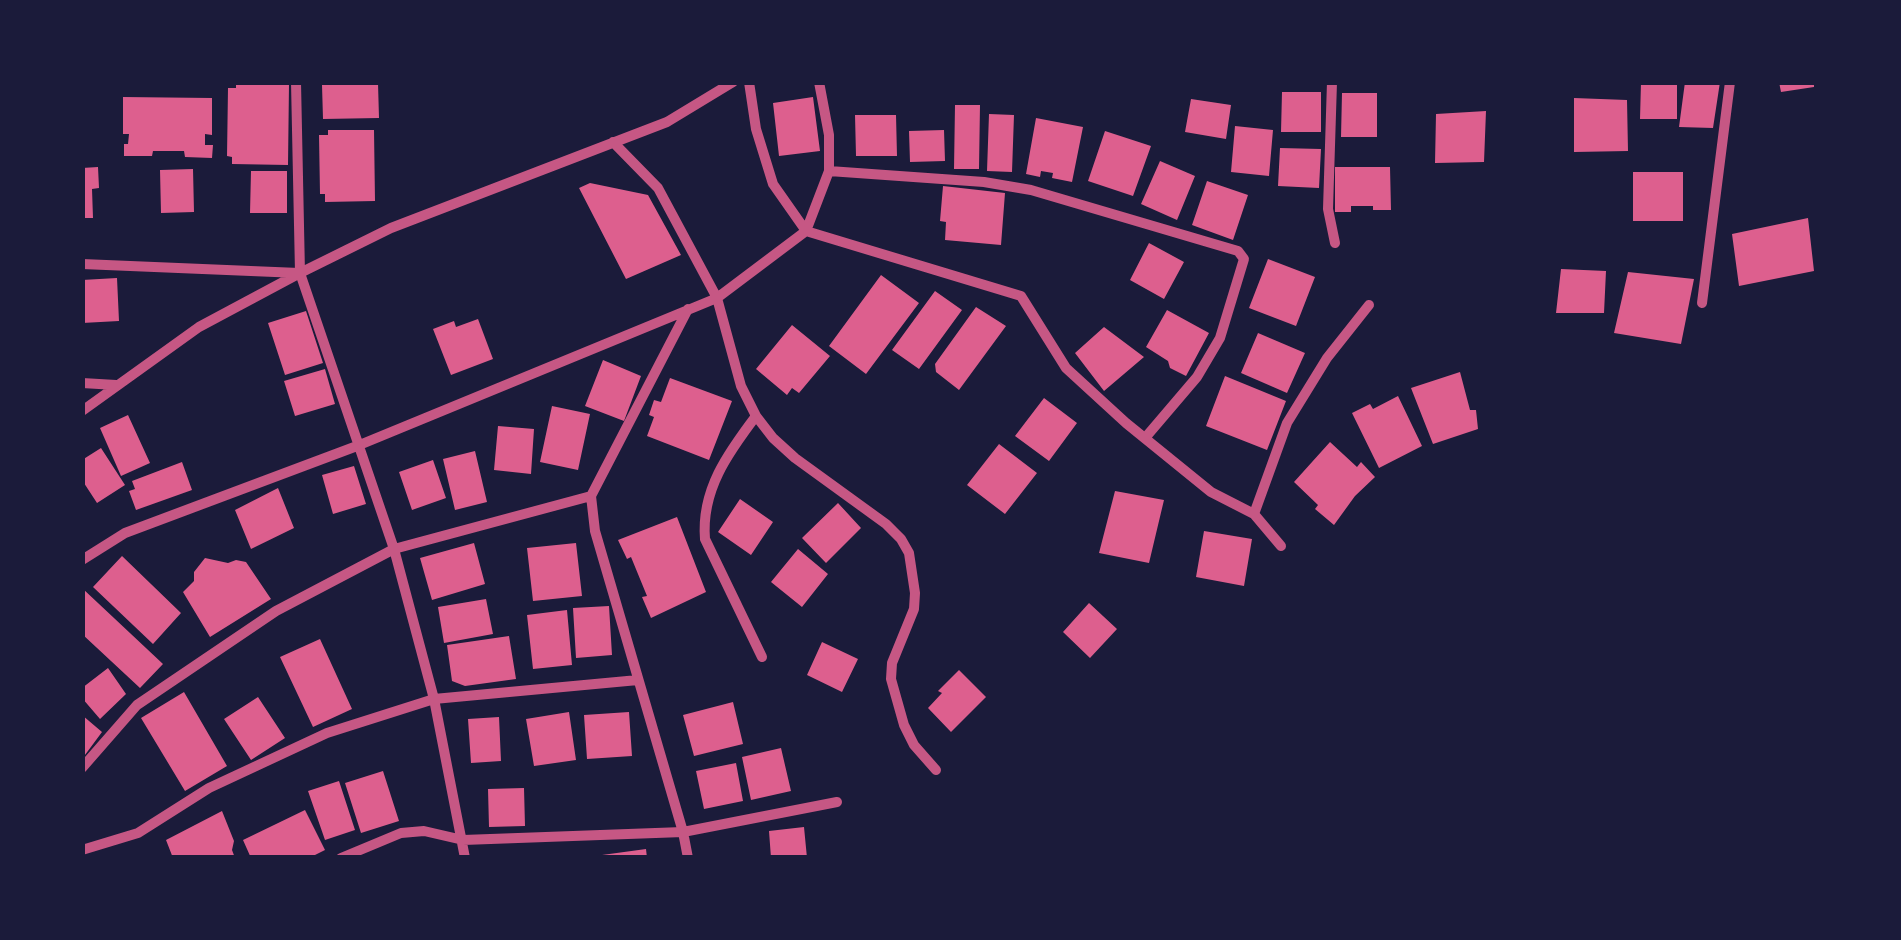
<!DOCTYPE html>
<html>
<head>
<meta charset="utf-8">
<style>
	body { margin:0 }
	#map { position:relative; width:1901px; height:940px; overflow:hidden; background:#1b1b3a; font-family:"Work Sans",sans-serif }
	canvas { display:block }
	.frame { position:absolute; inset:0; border:85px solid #1b1b3a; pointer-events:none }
</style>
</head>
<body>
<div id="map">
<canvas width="1901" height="940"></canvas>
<div class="frame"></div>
</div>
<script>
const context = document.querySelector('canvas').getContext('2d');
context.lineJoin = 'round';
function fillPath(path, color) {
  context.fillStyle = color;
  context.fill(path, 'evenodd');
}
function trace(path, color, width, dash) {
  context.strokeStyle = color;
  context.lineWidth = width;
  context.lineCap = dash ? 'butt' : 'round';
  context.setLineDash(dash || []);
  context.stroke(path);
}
fillPath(new Path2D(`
	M1641 82H1677V119H1640Z
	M1685 82H1720L1713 128 1679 127Z
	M1779 82H1814V87L1781 92Z
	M236 83 289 84 288 165 232 164V157L227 156 228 88H236Z
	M378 83 379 118 323 119 322 85Z
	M1282 92H1321V132H1281Z
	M1342 93H1377V137H1341Z
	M123 97 212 98V135L205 134V145H213L212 158 185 157 184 151H153L152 156H124V144H128L129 134H123Z
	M813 97 820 151 779 156 773 103Z
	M1574 98 1627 100 1628 151 1574 152Z
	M1191 99 1231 105 1226 139 1185 132Z
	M955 105H980L979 169H954Z
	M1486 111 1484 162 1435 163 1436 114Z
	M989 114 1014 115 1012 172 987 171Z
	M855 115H896L897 156H856Z
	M1036 118 1083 127 1072 182 1052 178 1053 173 1041 171 1040 177 1026 174Z
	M1235 126 1273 130 1269 176 1231 172Z
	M328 130H374L375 201 325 202V194H320L319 135H328Z
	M944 130 945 161 910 162 909 131Z
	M1105 131 1151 146 1133 196 1088 181Z
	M1280 148 1321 149 1319 188 1278 186Z
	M1160 161 1195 176 1177 220 1141 204Z
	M98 167 99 188 92 189 93 218H82V168Z
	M1335 167H1390L1391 210H1373V206H1351V212H1335Z
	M193 169 194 212 161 213 160 170Z
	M251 171H287V213H250Z
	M1633 172H1683V221H1633Z
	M1207 181 1248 195 1233 240 1192 225Z
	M590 183 648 195 681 255 626 279 579 188Z
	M943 186 1005 193 1001 245 945 240 946 222 940 221Z
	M1808 218 1814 271 1739 286 1732 234Z
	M1149 243 1184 262 1164 299 1130 280Z
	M1268 259 1315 277 1296 326 1249 308Z
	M1561 269 1606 271 1604 313H1556Z
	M1628 272 1694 279 1681 344 1614 333Z
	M881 275 919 303 866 374 829 346Z
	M117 278 119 321 82 323V280Z
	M935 291 962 310 919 369 892 350Z
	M976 307 1006 326 959 390 936 372 935 364Z
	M1167 310 1209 333 1186 376 1170 368 1168 361 1146 347Z
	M306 311 323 363 285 375 268 323Z
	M478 319 493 359 451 375 433 329 454 321 456 327Z
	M792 325 830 356 799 393 792 388 787 395 756 369Z
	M1104 327 1144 357 1104 391 1075 353Z
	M1258 333 1305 353 1287 393 1241 373Z
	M603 360 641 376 624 421 585 406Z
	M325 369 335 404 295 416 284 381Z
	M1460 372 1470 410H1476L1478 429 1433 444 1411 388Z
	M1225 376 1286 401 1267 450 1206 426Z
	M670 378 732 401 709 460 647 436 654 417 649 415 654 400 661 402Z
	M1398 396 1422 446 1379 468 1352 413 1370 404 1373 409Z
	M1044 398 1077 423 1049 461 1015 436Z
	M552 406 590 414 578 470 540 462Z
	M128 415 150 463 121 476 100 428Z
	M498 426 534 429 531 474 494 470Z
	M1330 442 1357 467 1361 462 1375 477 1355 496 1334 525 1315 509 1318 505 1294 482Z
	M999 444 1037 473 1005 514 967 485Z
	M101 448 125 485 97 503 82 480V460Z
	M475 451 487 502 455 510 443 459Z
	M433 460 446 498 412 510 399 472Z
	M182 462 192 490 136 510 129 491 135 489 132 481Z
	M354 466 366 504 333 514 322 475Z
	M278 488 294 528 251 549 235 510Z
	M1115 491 1164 500 1149 563 1099 553Z
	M740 499 773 522 751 555 718 532Z
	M838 503 861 528 826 563 802 538Z
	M677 517 706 592 651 618 642 597 647 596 631 557 627 559 618 540Z
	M1204 531 1252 539 1244 586 1196 577Z
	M474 543 485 584 432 600 420 558Z
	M576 543 582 596 533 601 527 548Z
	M798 549 828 574 802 607 771 582Z
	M122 556 181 613 153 644 93 587Z
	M205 558 228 563 236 560 246 562 271 599 210 637 183 592 194 581V572Z
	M82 588 163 664 140 688 82 634Z
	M486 599 493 634 444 643 438 607Z
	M1089 603 1117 629 1090 658 1063 632Z
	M609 606 612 655 576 658 573 608Z
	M567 610 572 665 533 669 527 615Z
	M509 636 516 679 465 686 452 681 447 645Z
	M320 639 352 709 313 727 280 657Z
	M822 642 858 659 842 692 807 675Z
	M108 668 126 694 100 719 82 698V688Z
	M959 670 986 697 951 732 928 708 942 693 938 691Z
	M184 692 227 766 185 791 141 718Z
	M258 697 285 738 251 760 224 719Z
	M733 702 743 744 694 756 683 715Z
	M569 712 576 760 534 766 526 719Z
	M629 712 632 756 587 759 584 715Z
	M82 715 102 732 82 759Z
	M499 717 501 761 471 763 468 719Z
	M781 748 791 791 751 800 742 757Z
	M736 763 743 801 704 809 696 771Z
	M383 771 399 821 361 833 345 783Z
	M339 781 355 830 325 840 308 791Z
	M524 788 525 826 489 827 488 789Z
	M305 810 325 850 309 858H251L243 840Z
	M222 811 234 841 232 850 235 858H173L166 840Z
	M804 827 807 858H771L769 831Z
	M646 849 647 858H602V855Z`), '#dd5f8e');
trace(new Path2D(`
	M296 82 300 273 394 549 434 699 465 858
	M749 82 756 129 773 184 806 231 1021 296 1066 368 1126 423 1211 492 1254 514 1281 546
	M1332 82 1328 209 1335 243
	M613 142 658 188 717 298 741 386 756 416 773 438 795 458 886 524 901 539 909 553 915 593 914 609 892 663 891 679 904 725 914 745 936 770
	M829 171 984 182 1031 190 1238 251 1244 259 1220 338 1197 377 1145 438
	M806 231 829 171V135L819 82
	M82 264 299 273
	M1702 303 1730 82
	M82 383 116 385
	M82 411 199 327 300 273 391 228 667 122 733 82
	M756 416C728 453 701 490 705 539L762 657
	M1254 514 1287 423 1327 358 1369 305
	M82 560 125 533 357 446 717 298 806 231
	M82 768 137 705 276 611 394 549 591 496
	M82 850 138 833 209 788 327 733 434 699 638 680
	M341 858 401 833 424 831 463 840 683 832 837 802
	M688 858 683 832 595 531 591 496 688 309`), '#c65784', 10);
</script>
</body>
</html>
